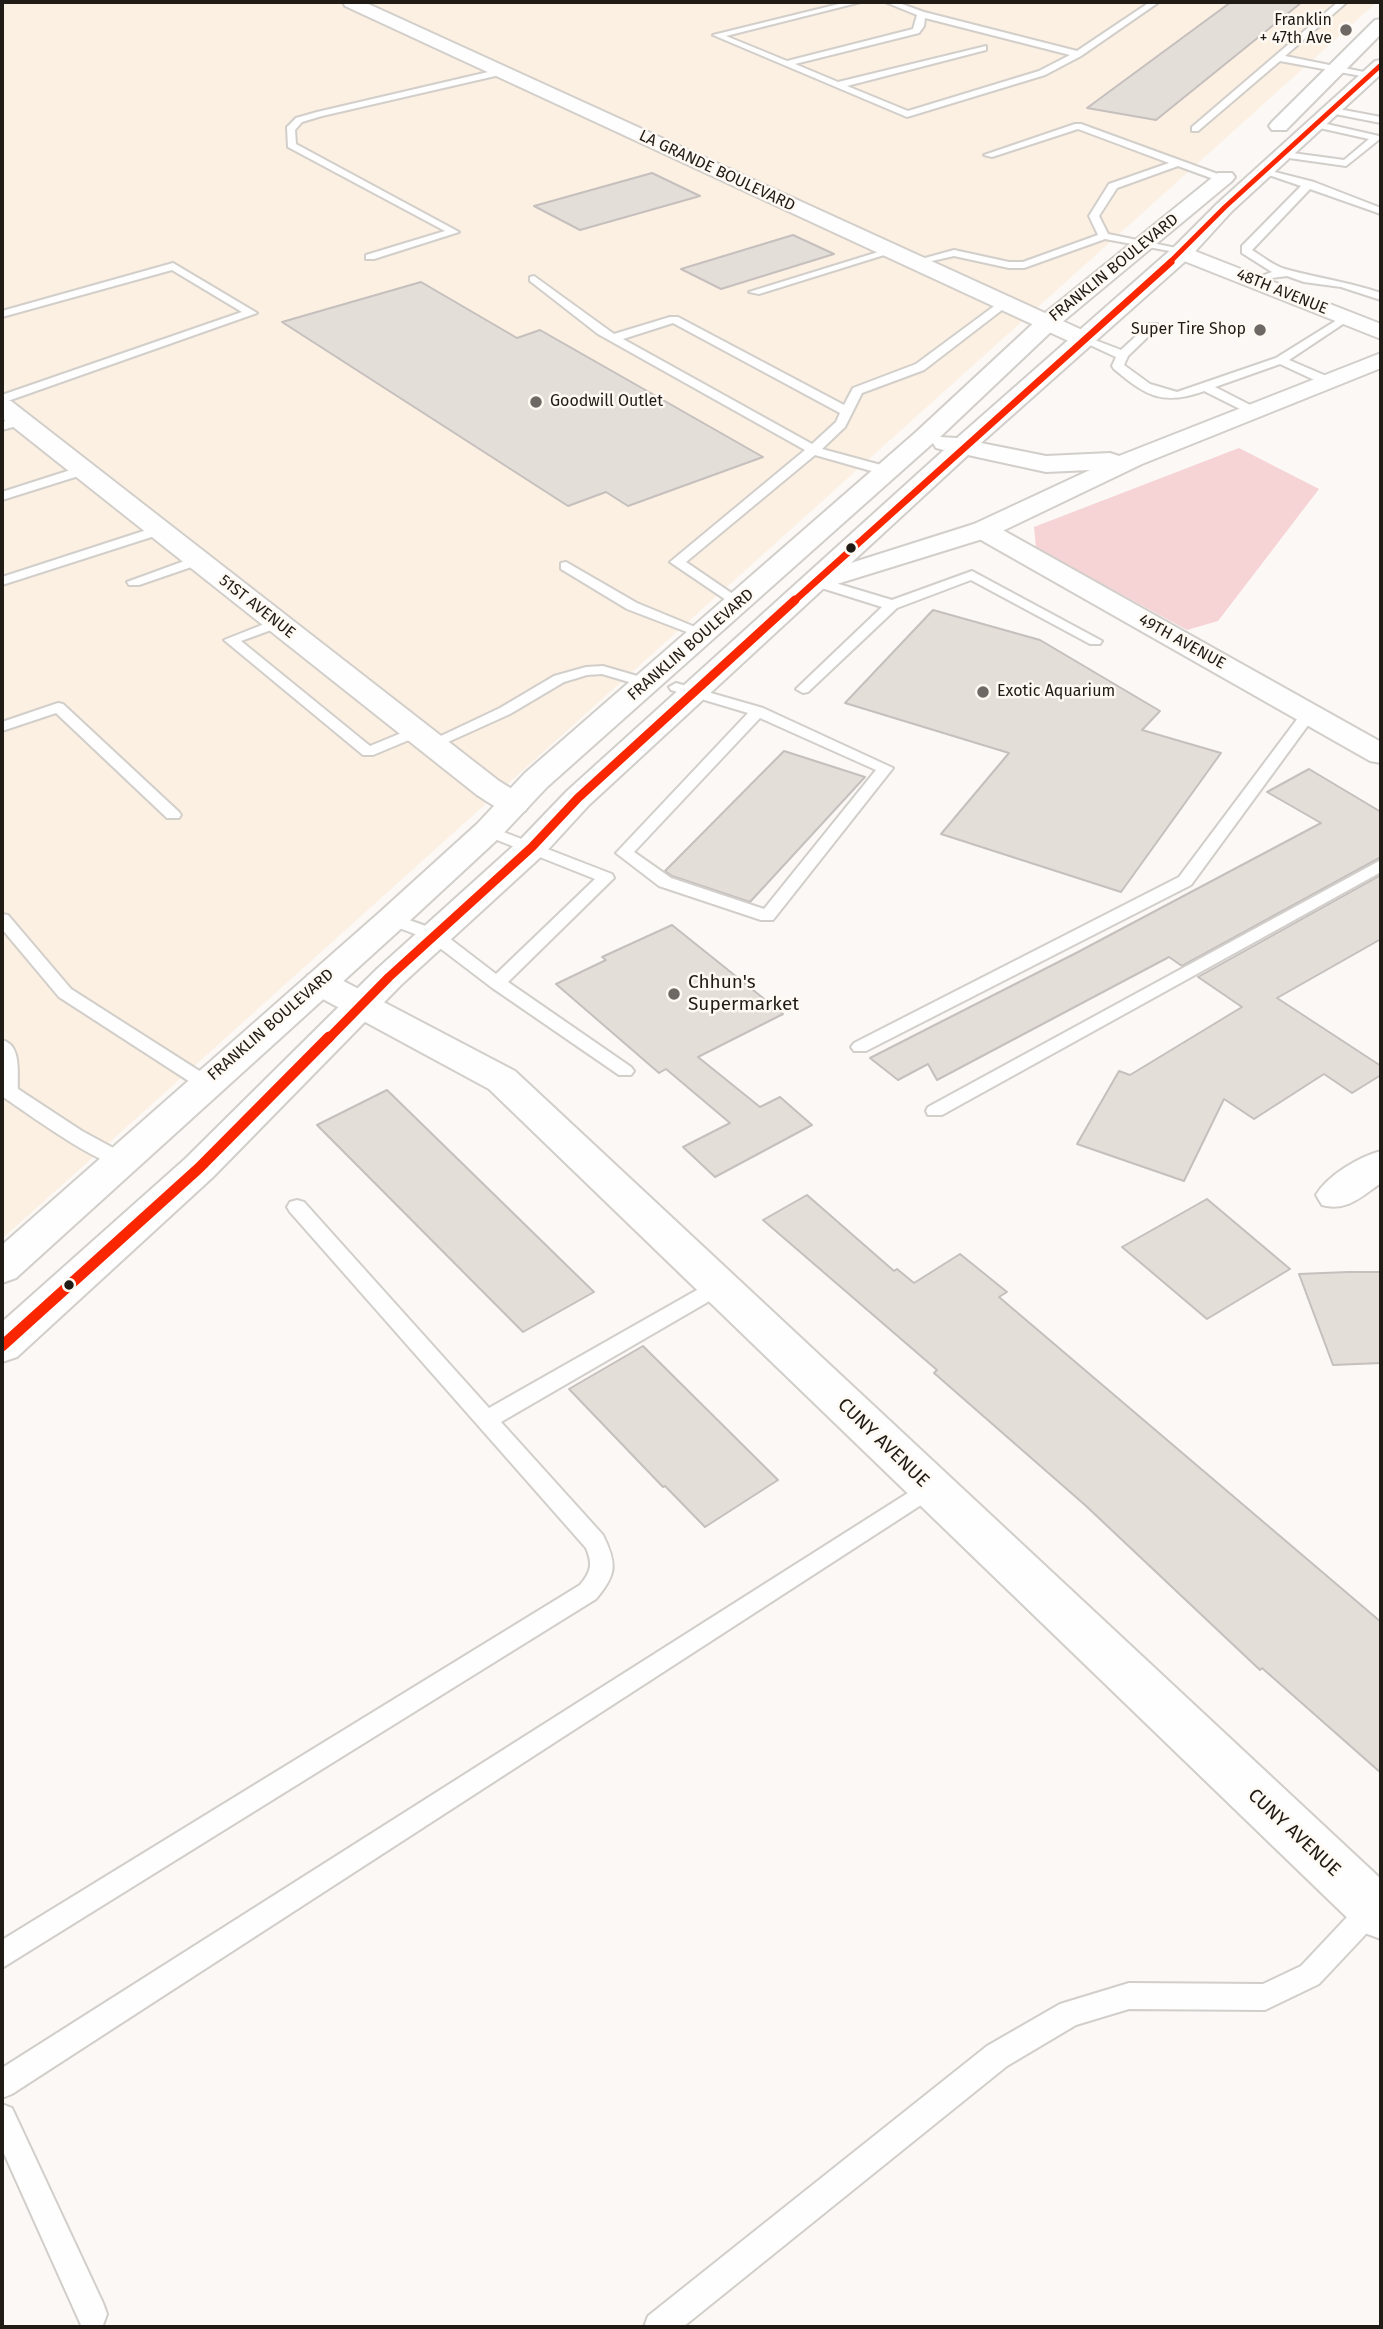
<!DOCTYPE html>
<html>
<head>
<meta charset="utf-8">
<style>
	body { margin:0 }
	#map { position:relative; width:1383px; height:2329px; overflow:hidden; background:#fbf8f5; font-family:"Fira Sans",sans-serif }
	canvas { display:block }
	.frame { position:absolute; inset:0; border:4px solid #201b15; pointer-events:none }
</style>
</head>
<body>
<div id="map">
<canvas width="1383" height="2329"></canvas>
<div class="frame"></div>
</div>
<script>
const context = document.querySelector('canvas').getContext('2d');
context.lineJoin = 'round';
function fillPath(path, color) {
  context.fillStyle = color;
  context.fill(path, 'evenodd');
}
function trace(path, color, width, dash) {
  context.strokeStyle = color;
  context.lineWidth = width;
  context.lineCap = dash ? 'butt' : 'round';
  context.setLineDash(dash || []);
  context.stroke(path);
}
function write(font, color, halo, rows, align = 'center') {
  context.font = font + ' "Fira Sans",sans-serif';
  context.lineWidth = 5;
  context.setLineDash([]);
  context.textBaseline = 'middle';
  context.strokeStyle = halo;
  context.fillStyle = color;
  for (const [text, x, y, turn = 0] of rows) {
    context.save();
    context.translate(x, y);
    context.rotate((+turn || 0) * Math.PI / 180);
    context.textAlign = isNaN(turn) ? turn : align;
    if (halo) context.strokeText(text, 0, 0);
    context.fillText(text, 0, 0);
    context.restore();
  }
}
fillPath(new Path2D(`
	M2 2H1377L2 1239Z`), '#fcf0e2');
fillPath(new Path2D(`
	M1239 448 1319 489 1218 621 1187 630 1036 548 1034 527Z`), '#f6d3d5');
const building = new Path2D(`
	M1231 2H1302L1156 120 1087 108Z
	M652 173 700 196 580 230 534 206Z
	M793 235 834 254 721 289 681 269Z
	M421 282 517 338 540 330 763 457 628 506 606 492 568 506 282 322Z
	M933 610 1040 640 1160 711 1142 730 1221 753 1121 892 941 834 1009 753 845 703Z
	M784 751 865 777 750 902 672 876 665 871Z
	M1309 769 1381 812V857L1182 966 1169 957 937 1080 928 1064 898 1080 870 1058 1078 952 1321 823 1267 792Z
	M1381 875V939L1277 998 1381 1066V1075L1352 1093 1324 1074 1254 1119 1224 1099 1184 1181 1077 1144 1119 1071 1130 1075 1242 1007 1198 977Z
	M672 925 783 1014 698 1057 760 1107 780 1097 812 1125 715 1177 683 1147 730 1123 666 1069 659 1073 556 984 606 960 602 957Z
	M387 1090 594 1292 523 1332 317 1125Z
	M807 1195 894 1271 897 1269 914 1283 960 1254 1007 1292 999 1297 1381 1622V1773L1262 1668 1260 1670 1085 1505 934 1373 937 1370 763 1220Z
	M1207 1199 1290 1269 1207 1319 1122 1247Z
	M1348 1272H1381V1363L1333 1365 1299 1274Z
	M643 1346 778 1480 705 1527 665 1486 663 1487 569 1389Z`);
fillPath(building, '#e4ded9');
trace(building, '#c5bfbd', 2);
const lane = new Path2D(`
	M847 2H861L726 36 787 61 913 29 917 15 885 2H896L924 12 1077 51 1150 2H1159L1081 56 1045 75 907 117 713 35ZM925 18 1070 55 1039 71 908 111 847 86 986 50V46L838 82 795 64 919 33 924 26Z
	M1338 2H1347L1285 56 1369 73 1374 76 1372 78 1280 61 1198 131H1192V127Z
	M501 69 504 70V74L322 116 302 122 295 130 296 144 459 232 374 259H366V255L445 231 288 147 287 127 296 118 317 112Z
	M1333 108 1381 117V123L1330 113 1328 111Z
	M1318 122 1379 136 1381 138 1346 166 1282 157V153L1285 152 1344 160 1369 139 1315 127V123Z
	M1075 124H1081L1226 177 1227 179 1222 182 1178 166 1117 188 1099 216 1108 234 1186 250V254L1105 239 1024 268H1009L954 256 914 265V261L954 250 1009 262H1023L1098 235 1089 216 1109 184 1169 163 1078 129 992 157 984 155Z
	M1263 169 1314 182 1381 208V214L1310 189 1252 250C1262 256 1274 266 1285 269 1317 278 1349 282 1381 293V300L1341 287 1304 282 1287 276 1264 279V275L1272 272 1242 253V246L1301 186 1263 173Z
	M888 249 897 251 759 294 749 292Z
	M173 263 257 313 2 403V395L242 312 172 270 2 317V311Z
	M534 276 614 334 670 317H678L844 405 853 388 916 364 1001 301 1011 303 924 370 862 393 845 427 822 449 892 468V474H882L815 455 686 562 743 601 745 604 738 608 670 562 805 450 598 334 530 281V277ZM673 323 840 413 836 422 812 444 623 339Z
	M1345 315 1351 318 1349 320 1289 360 1331 378V384H1323L1280 364 1215 387 1256 408 1258 411 1252 415 1204 391C1163 406 1146 396 1114 369L1112 366 1116 357 1077 339 1087 337 1121 350 1149 324H1157V328L1128 356 1124 365 1150 384 1177 392 1276 358Z
	M20 417 26 421 24 424 2 430V422Z
	M83 466 89 470 88 473 2 500V492Z
	M159 526 164 527V533L2 585V577Z
	M198 556 205 560 203 563 139 585H129L127 582Z
	M566 562 637 603 712 634 705 638 700 637 627 609 561 569V563Z
	M972 571 1102 641 1100 644H1090L971 580 897 608 808 692 803 693 796 689 882 607 812 585V579H822L892 600Z
	M277 619 284 623 282 626 241 641 370 746 416 727 424 732 421 735 373 755H363L224 640Z
	M603 666 651 680 653 683 646 687 602 674 587 675 564 682 510 714 437 747 432 749 424 744 500 708 554 676 586 667Z
	M676 683 763 708 893 768 773 920H761L659 886 616 853 748 713 671 690 669 687ZM760 718 876 770 764 909 671 878 634 852Z
	M58 703 63 704 179 812 181 815 179 818H167L56 713 2 731V722Z
	M1309 708 1317 713 1191 885 866 1051H854L851 1047 854 1043 1179 877 1304 710Z
	M488 826 612 874 614 878 508 982 631 1067 634 1071 631 1075H619L491 987 428 939 386 923 384 919 392 914 440 931 496 974 595 879 482 834 480 831 482 828Z
	M1381 860V872L942 1115H928L926 1111 928 1107Z
	M2 914 8 915 71 989 212 1079 214 1083 212 1087H198L59 997 2 929Z
	M2 1040C22 1045 17 1073 18 1089L82 1131 128 1156 131 1161 128 1166C107 1172 24 1111 2 1096Z
	M297 1200 304 1202 489 1408 711 1282 718 1279 725 1282 728 1287 725 1292 501 1422 603 1535C617 1564 617 1574 596 1599L2 1968V1940L580 1585C591 1572 593 1564 586 1548L290 1212 287 1207 290 1202Z
	M930 1479 938 1482 941 1488 938 1494 12 2094 2 2098V2068Z
	M1372 1897 1381 1900V1918L1319 1984 1265 2010 1129 2009 1076 2025 1007 2066 683 2327H644L648 2316 987 2046 1060 2004 1129 1983 1263 1984 1301 1966 1363 1900Z
	M2 2104 12 2108 103 2303 107 2314 103 2325 96 2327 81 2325 2 2149Z`);
const street = new Path2D(`
	M343 2H364L1091 334 1095 339 1091 344H1075L345 6Z
	M1182 246 1381 324V339L1174 257 1171 252 1174 247Z
	M2 399 11 401 499 781 525 797 530 804 525 811C505 816 493 805 477 795L2 418Z
	M983 522 992 524 1381 742V763L1370 761 974 536 970 530 974 524Z
	M320 972 332 975 515 1071 1381 1879V1939L1362 1932 489 1089 308 991 302 983 308 975Z
	M1381 1151V1183C1362 1196 1347 1212 1322 1205L1316 1195C1328 1175 1359 1157 1381 1151Z`);
const secondary = new Path2D(`
	M1381 19V34L1286 130H1272L1269 126 1272 122 1375 20Z
	M1381 60V74L1232 211 1190 257 981 443 1046 456 1110 453 1119 456 1381 353V368L1142 464 992 536 824 588 589 805 544 854 401 985 213 1177 17 1357 2 1362V1322L185 1159 377 969 520 840 567 791 944 450 936 448 933 443 547 787 499 838 404 926 16 1278 2 1283V1245L380 912 477 824 525 773 915 433 1039 318 1218 173H1232L1235 177 1232 181 1055 328 940 437 957 438 1174 247 1218 203 1375 61ZM968 455 1046 472 1090 470 974 524 851 563Z`);
trace(lane, '#d2ceca', 4);
trace(street, '#d2ceca', 4);
trace(secondary, '#d2ceca', 4);
fillPath(lane, '#fefefe');
fillPath(street, '#fefefe');
fillPath(secondary, '#fefefe');
trace(new Path2D(`
	M1169 263 1225 207 1381 65`), '#fa2600', 5);
trace(new Path2D(`
	M793 602 1171 262`), '#fa2600', 7);
trace(new Path2D(`
	M328 1039 389 977 532 847 578 798 795 600`), '#fa2600', 9);
trace(new Path2D(`
	M2 1346 199 1168 329 1037`), '#fa2600', 11);
for (const [x, y, r, color] of [
	[1346,30,7,"#6d6863"],
	[1260,330,7,"#6d6863"],
	[536,402,7,"#6d6863"],
	[851,548,6,"#201b15"],
	[983,692,7,"#6d6863"],
	[674,994,7,"#6d6863"],
	[69,1285,6,"#201b15"]
]) {
  const dot = new Path2D();
  dot.arc(x, y, r, 0, 2 * Math.PI);
  context.fillStyle = color;
  context.fill(dot);
  trace(dot, '#fef9f2', 2.5);
}
write('16px', '#201b15', '#fef9f2', [
	["Franklin",1332,21],
	["+ 47th Ave",1332,39],
	["Super Tire Shop",1246,330],
	["Goodwill Outlet",550,402,"left"],
	["Exotic Aquarium",997,692,"left"]
], 'right');
write('16px', '#201b15', '#fef9f2', [
	["LA GRANDE BOULEVARD",717,171,25],
	["FRANKLIN BOULEVARD",1114,268,-39],
	["48TH AVENUE",1282,292,22],
	["51ST AVENUE",257,607,38],
	["49TH AVENUE",1182,642,29],
	["FRANKLIN BOULEVARD",691,645,-41],
	["FRANKLIN BOULEVARD",271,1025,-41]
]);
write('19px', '#201b15', '#fef9f2', [
	["Chhun's",688,983],
	["Supermarket",688,1005]
], 'left');
write('19px', '#201b15', '#fef9f2', [
	["CUNY AVENUE",883,1443,44],
	["CUNY AVENUE",1294,1833,43]
]);
</script>
</body>
</html>
